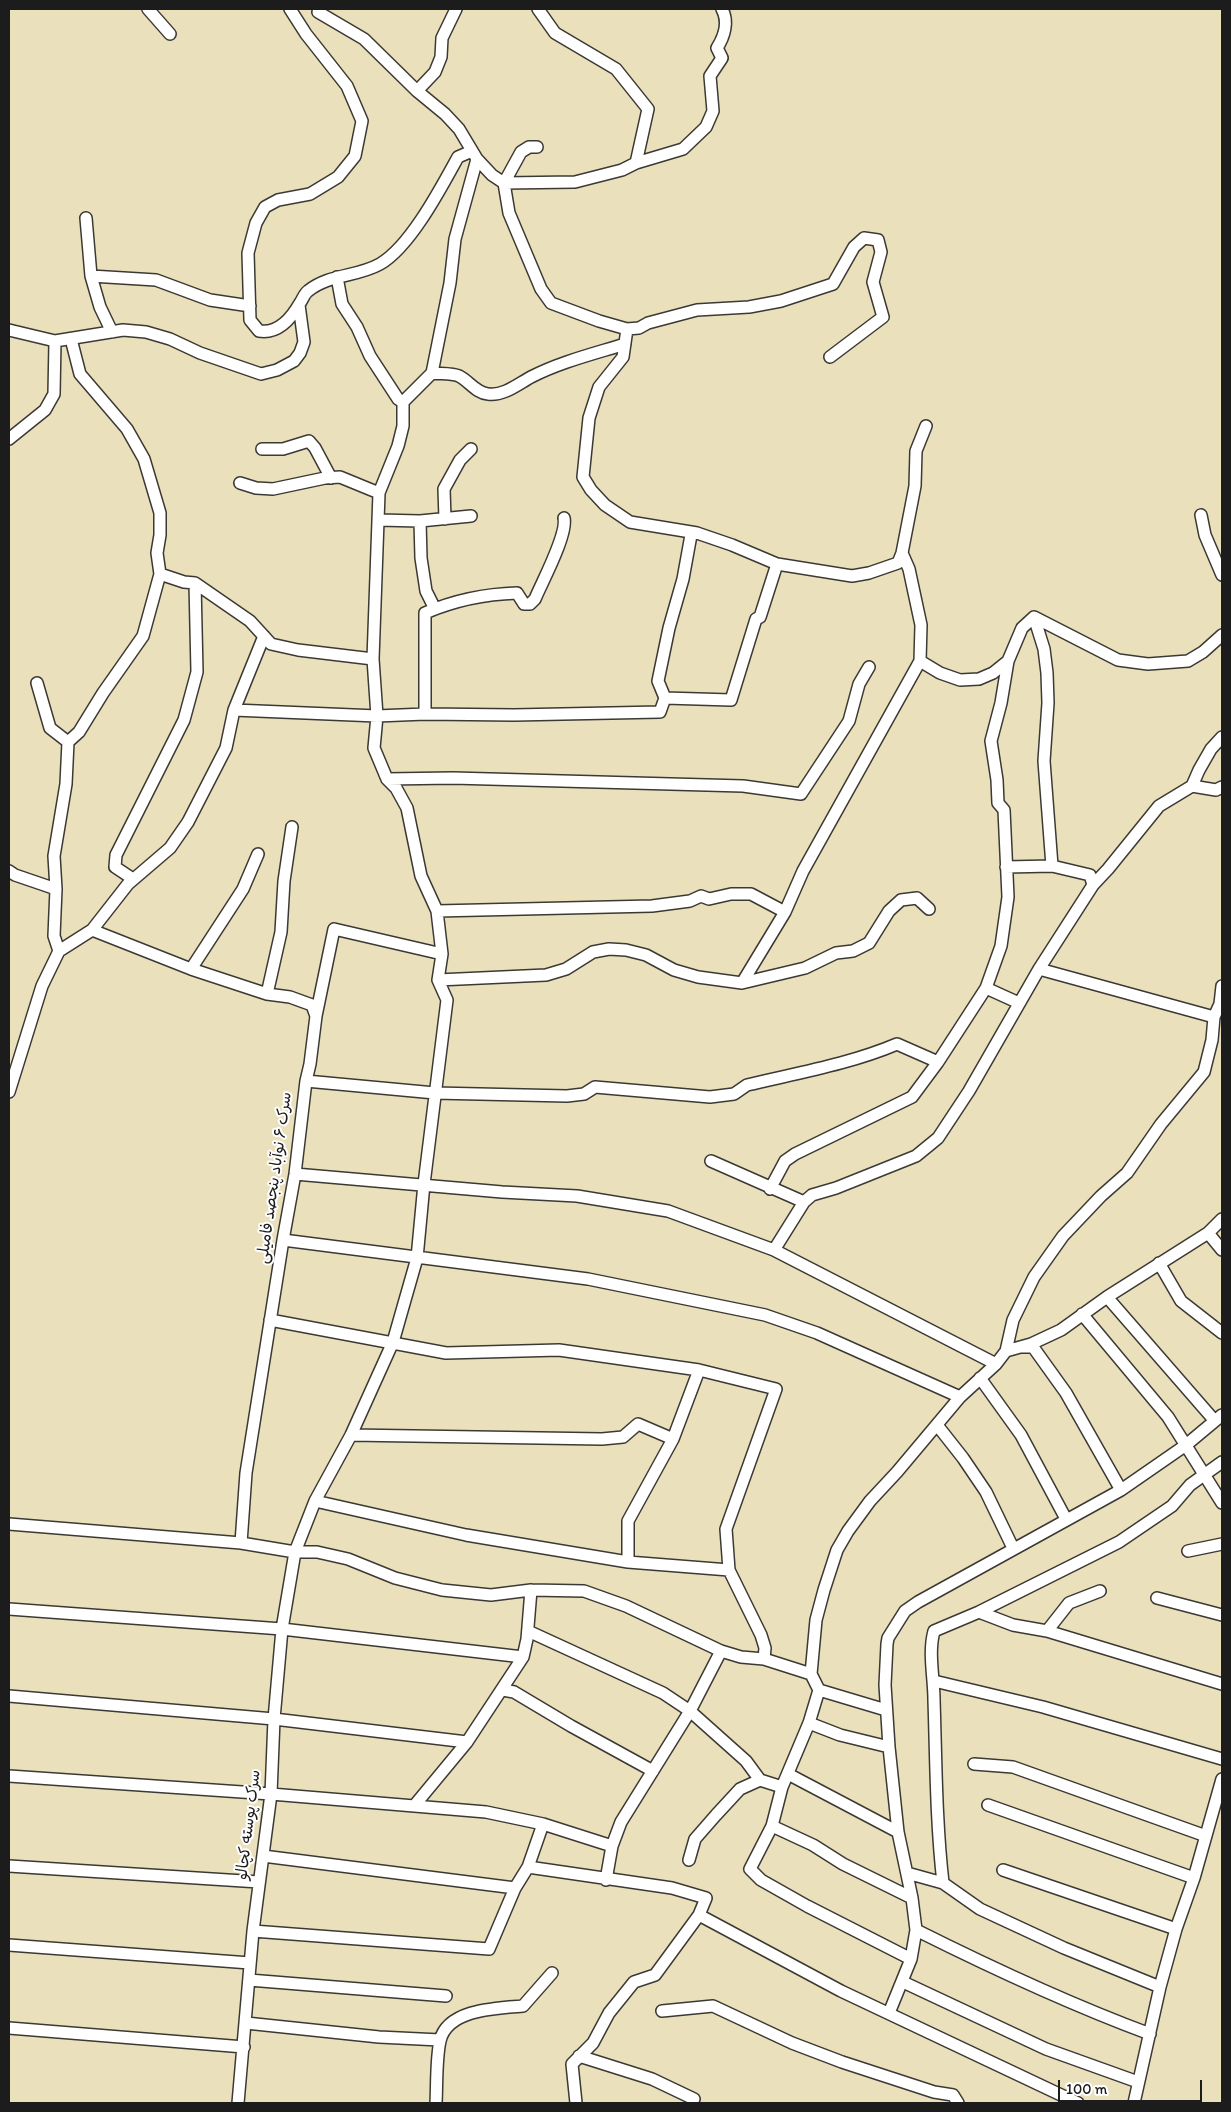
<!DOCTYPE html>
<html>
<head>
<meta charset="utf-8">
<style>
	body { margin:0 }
	#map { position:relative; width:1231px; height:2112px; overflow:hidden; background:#ebe0bc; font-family:Itim,sans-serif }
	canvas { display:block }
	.frame { position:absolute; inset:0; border:10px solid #1c1c1c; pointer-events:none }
	.scale { position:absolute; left:1058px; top:2080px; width:144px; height:22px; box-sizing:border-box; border:2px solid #1c1c1c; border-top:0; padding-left:6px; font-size:15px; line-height:18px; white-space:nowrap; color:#1c1c1c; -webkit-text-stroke:4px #fff; paint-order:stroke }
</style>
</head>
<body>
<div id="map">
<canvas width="1231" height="2112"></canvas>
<div class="frame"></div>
<div class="scale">100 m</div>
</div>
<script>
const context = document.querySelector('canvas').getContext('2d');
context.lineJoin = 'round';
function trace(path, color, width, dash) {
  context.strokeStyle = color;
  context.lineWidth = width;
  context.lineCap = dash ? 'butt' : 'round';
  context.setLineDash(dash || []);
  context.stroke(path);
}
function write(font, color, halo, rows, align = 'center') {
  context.font = font + ' Itim,"Playpen Sans Arabic",sans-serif';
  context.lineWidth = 4;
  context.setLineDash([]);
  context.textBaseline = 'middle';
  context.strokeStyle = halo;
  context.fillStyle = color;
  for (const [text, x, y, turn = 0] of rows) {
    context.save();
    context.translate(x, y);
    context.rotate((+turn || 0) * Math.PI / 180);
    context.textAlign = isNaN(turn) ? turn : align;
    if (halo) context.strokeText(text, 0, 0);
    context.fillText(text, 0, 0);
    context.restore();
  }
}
const minor = new Path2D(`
	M148 9 170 34
	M290 9 306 34 347 86 362 121 355 156 338 177 310 194 278 200 265 207 256 223 248 253 250 320 259 331C278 334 291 319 300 303 303 299 304 294 308 291 329 274 357 277 380 264 410 247 441 188 458 157L472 151
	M538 9 555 33 616 69 648 109 636 163
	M318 12 364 39 417 91 445 114 459 129 477 159 492 175 504 183 575 182 622 170 636 163 683 149 706 127 713 111 710 76 722 58 717 48C724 37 729 22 722 9
	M417 91 435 72 441 57 442 38 456 9
	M537 147H529L521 152 504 183 509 213 541 289 551 303 599 321 627 329 639 328 648 323 697 310 749 307 781 301 833 284 854 247 864 238 878 240 881 252 873 282 883 317 830 357
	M86 218 91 276 100 307 112 332
	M91 276 156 280 210 300 250 306
	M627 329 623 357 599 387 589 418 583 477 591 490 605 505 630 522 697 533 732 545 777 564 852 576 869 573 898 563 902 553 915 486 916 451 926 426
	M9 330 55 341 123 330 146 332 170 339 200 353 261 374 277 370 294 361 300 353 304 342 299 305
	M432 373C440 374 452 373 459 376 469 381 476 393 488 394 504 396 518 384 531 377 560 362 593 354 625 344
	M403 402 432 373 450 283 455 239 477 159
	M9 439 45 410 54 394 55 341
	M262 449H283L309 441 315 448 331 478
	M240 483 256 488 273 489 325 478 340 477 379 493
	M1201 515 1205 535 1222 575
	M445 519 444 489 460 460 471 449
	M379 520 420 521 471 516
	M420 521 421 558 426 591 435 609
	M160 574 184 582 195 583 250 621 271 644 298 650 373 659
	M1034 617 1044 649 1047 673 1048 703 1044 761 1052 866
	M1034 617 1118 660 1148 664 1188 661 1203 652 1222 635
	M920 661 940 673 960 680 979 679 993 673 1008 661 1022 628 1034 617
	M37 683 50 728 68 742
	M665 698 731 700 756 619 760 617 777 564
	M234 710 377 716 425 714 514 715 660 712 665 698 658 681 669 628 683 579 691 535 697 533
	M425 714V613C455 600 485 594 517 593L524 604H530L535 599C542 582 568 534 564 518
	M387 779 453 778 743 786 801 794 849 721 859 684 869 667
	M1192 786 1216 790 1222 787
	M1006 867 1052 866 1090 875 1093 885
	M9 871 15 875 56 889
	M133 879 115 867 116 855 184 720 197 672 195 583
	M437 911 652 906 690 901 701 896 709 899 731 894H751L785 912
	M92 930 191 969 267 994 290 997 312 1005 316 1016
	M59 951 54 936 56 889 54 856 66 784 68 742 79 732 103 693 143 636 160 574 157 553 160 535V513L144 459 127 429 80 374 71 339
	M191 969 243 889 258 854
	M1039 969 1214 1017
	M438 980 546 975 566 969 593 952 609 949 626 950 646 955 674 970 698 977 742 983 805 968 836 953 853 951 869 943 889 911 901 900 917 898 929 909
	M742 983 785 912 803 871 920 661 921 625 909 569 902 553
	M986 988 1019 1003
	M267 994 281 932 284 881 292 827
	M306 1081 435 1093 567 1096 584 1094 595 1087 710 1097 734 1094 747 1085C797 1073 850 1064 897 1044L938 1062
	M9 1092 42 986 59 951 92 930 128 884 170 848 188 822 226 748 234 710 264 636
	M711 1161 804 1202
	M295 1174 502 1192 577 1196 668 1211 774 1250 996 1364
	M770 1189 785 1161 795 1154 912 1097 938 1062 986 988 1001 946 1008 897 1004 810 998 803 997 780 991 741 1001 703 1008 661
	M1208 1233 1222 1250
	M283 1240 588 1279 765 1315 817 1333 960 1397
	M774 1250 804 1202 812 1195 836 1188 916 1156 938 1138 969 1091 1039 969 1093 885 1108 869 1159 806 1192 786 1199 770 1211 749 1222 737
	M1159 1263 1181 1301 1222 1333
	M1107 1297 1214 1420
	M1082 1314 1168 1417 1222 1503
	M270 1320 446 1353 559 1350 699 1370 776 1389 726 1529 729 1570 761 1635 765 1648 764 1659
	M1023 1347H1033L1066 1393 1121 1490
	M1006 1351 1031 1344 1061 1330 1107 1297 1208 1233 1222 1219
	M980 1378 1021 1435 1066 1519
	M937 1425 963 1458 986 1492 1013 1548
	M351 1435 602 1439 623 1437 638 1424 673 1439
	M315 1501 466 1535 628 1562 729 1570
	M9 1524 241 1543 295 1552H317L348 1559 395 1578 442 1590 491 1595 531 1590 584 1591 626 1606 721 1651 741 1657 764 1659 811 1674
	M241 1543 246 1473 283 1240 295 1174 306 1081 310 1064 316 1016 334 929 442 954
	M1188 1551 1222 1544
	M628 1562V1521L673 1439 699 1370
	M1157 1598 1222 1615
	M9 1609 282 1629 523 1657
	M979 1612 1013 1625 1047 1631 1222 1684
	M528 1631 663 1693 690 1711 746 1761 760 1780 782 1787
	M1047 1631 1069 1603 1100 1591
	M934 1681 1043 1707 1222 1759
	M503 1690 514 1692 571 1726 653 1771
	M819 1690 886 1710
	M9 1696 274 1719 467 1742
	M809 1723 840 1735 889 1747
	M974 1764 1013 1767 1206 1836
	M788 1774 898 1832
	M9 1776 271 1794 486 1812 543 1824 612 1846
	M988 1805 1194 1878
	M414 1806 467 1742 523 1657 527 1639 531 1590
	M772 1826 813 1845 843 1864 912 1898
	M263 1856 515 1888
	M689 1860 695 1839 716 1815 740 1789 760 1780
	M9 1866 259 1882
	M528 1867 672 1888 706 1898 699 1915 655 1975 634 1982 609 2013 593 2043 572 2064 576 2103
	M1003 1870 1176 1929
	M907 1873 943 1883 980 1909 1064 1948 1160 1987
	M606 1880 612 1846 621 1822 690 1711 721 1651
	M943 1883C936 1822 936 1761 934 1700 934 1677 928 1653 934 1631L979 1612 1119 1542 1172 1506 1190 1485 1222 1462
	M699 1915 841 1991 1078 2103
	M916 1930C992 1968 1069 2004 1150 2034
	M253 1931 489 1949 515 1888 528 1867 543 1824
	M9 1945 250 1963
	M911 1959 807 1906 761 1880 750 1869 772 1826 782 1787 809 1723 819 1690 811 1674 816 1620 824 1590 837 1550 848 1531 870 1501 897 1472 960 1397 996 1364 1006 1351 1013 1320 1034 1277 1063 1236 1101 1196 1127 1173 1161 1124 1204 1072 1212 1040 1214 1017 1220 1004 1222 986
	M249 1980 446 1996
	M903 1982 1046 2049 1138 2082
	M662 2011 713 2006 792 2043 842 2062 934 2092 953 2095 958 2103
	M889 2013 911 1959 916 1930 912 1898 898 1832 889 1747 885 1685 887 1644 888 1638 905 1611 918 1602 1121 1490 1186 1445 1222 1415
	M246 2023 379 2037 440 2040
	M9 2028 244 2047
	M579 2056 652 2079 694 2099
	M238 2103 253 1931 271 1794 274 1719 282 1629 295 1552 315 1501 351 1435 393 1342 417 1258 424 1184 447 1000 438 980 442 954 437 911 421 876 407 808 396 788 387 779 374 748 377 716 373 659 379 493 398 446 403 426V402L398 399 370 356 357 327 342 304 337 277
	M436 2103C437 2084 436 2059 440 2041 447 2009 497 2008 523 2006L552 1973
	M1134 2103 1160 1987 1176 1929 1194 1878 1222 1779`);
trace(minor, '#3b3934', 14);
trace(minor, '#fff', 11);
write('16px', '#1c1c1c', '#fff', [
	["سرک ۶ نوآباد پنجصد فامیلی",275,1178,-82],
	["سرک پوسته کچالو",249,1825,-83]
]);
</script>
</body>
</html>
